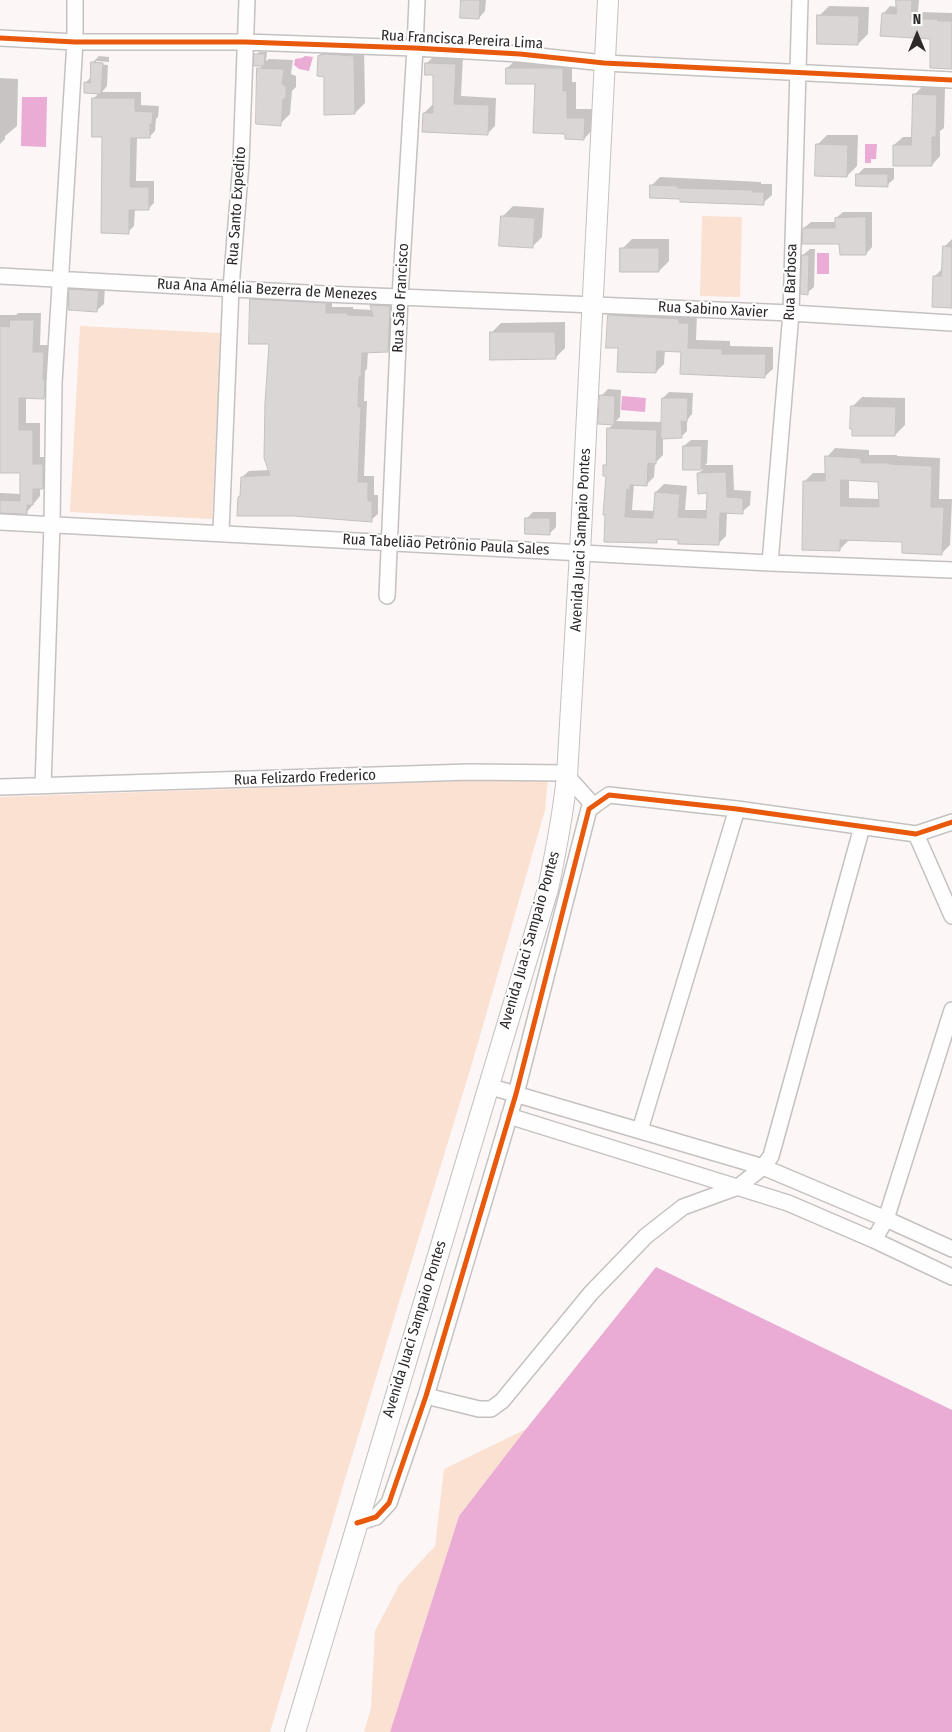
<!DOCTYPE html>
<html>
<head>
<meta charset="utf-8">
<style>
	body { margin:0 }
	#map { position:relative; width:952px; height:1732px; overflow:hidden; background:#fcf6f6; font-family:"Fira Sans Condensed",sans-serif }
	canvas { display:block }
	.north { position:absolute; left:892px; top:10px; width:50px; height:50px; -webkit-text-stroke:4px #fff; paint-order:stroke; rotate:0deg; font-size:14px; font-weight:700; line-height:20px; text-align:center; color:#2e2a2a }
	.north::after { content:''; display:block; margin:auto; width:18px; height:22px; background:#2e2a2a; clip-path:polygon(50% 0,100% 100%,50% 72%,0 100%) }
</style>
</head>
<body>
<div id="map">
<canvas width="952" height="1732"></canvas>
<div class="north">N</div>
</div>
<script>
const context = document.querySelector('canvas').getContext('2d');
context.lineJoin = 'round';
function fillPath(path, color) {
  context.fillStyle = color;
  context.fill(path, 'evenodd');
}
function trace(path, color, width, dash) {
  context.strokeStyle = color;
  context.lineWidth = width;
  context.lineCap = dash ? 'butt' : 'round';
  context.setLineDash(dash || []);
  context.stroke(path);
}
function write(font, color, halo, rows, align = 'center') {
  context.font = font + ' "Fira Sans Condensed",sans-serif';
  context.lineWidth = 4;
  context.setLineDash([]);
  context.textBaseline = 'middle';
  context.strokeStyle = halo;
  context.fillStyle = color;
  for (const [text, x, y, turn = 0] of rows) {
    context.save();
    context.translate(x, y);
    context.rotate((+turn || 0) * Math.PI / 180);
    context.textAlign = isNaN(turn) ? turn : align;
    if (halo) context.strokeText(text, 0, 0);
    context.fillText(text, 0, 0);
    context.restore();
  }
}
fillPath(new Path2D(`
	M702 216 742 217 740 297 700 296Z
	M80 326 221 333 212 519 70 512Z
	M548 778 545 810 473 1060 345 1479 270 1732H0V797Z
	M526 1429 459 1516 390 1732H364L371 1708 375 1631 399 1585 435 1546 444 1469Z`), '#fbe1d1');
fillPath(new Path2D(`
	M305 56 313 57 309 71 299 69 294 65 295 59 302 58Z
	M22 97H47L46 147 21 146Z
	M865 144H877L876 159H871V163H865Z
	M817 253H829V274H817Z
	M622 396 646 398 645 412 621 410Z
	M656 1267 952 1410V1732H390L459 1516 526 1429Z`), '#eaabd4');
fillPath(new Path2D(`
	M462 0H486L485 11 479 18Z
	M898 0H919L918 12 952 13V67L932 38 883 14 890 6 897 7Z
	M829 6 869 7 868 34 858 44 819 16Z
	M329 46 364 47 365 103 355 113 326 76 319 56Z
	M259 52H267L266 61 269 59 293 60 291 74 296 76V87L292 91 290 114 280 124 259 69 263 65 256 55Z
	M99 56 109 57V62L96 61V64L108 65 107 86 102 92H141V105L159 106 158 117 156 119 155 131 149 137H137L136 181H154V203L148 209H135L134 226 128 232 94 98 99 93 85 83 91 77 92 63Z
	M434 56H463L461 96 496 98 495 126 487 134 424 113 432 105H435L434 74 426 64Z
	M517 59 572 60V82H576V109H594L593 129 584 139 566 133 536 83 507 68Z
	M0 78 18 79 17 126 5 136V139L0 144Z
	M923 86 945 87 944 128 940 131V156L932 165 894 145 903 137H913L915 94Z
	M827 135H858L857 166 847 176 817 145Z
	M864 168H894V179L887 185 858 174Z
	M660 177 761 182V184H772V195L763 203 681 197 651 186Z
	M513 206 544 208 542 237 532 247 503 216Z
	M843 212H872V247L866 254 804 228 811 222H836V218Z
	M632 239H669V261L659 271 622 249Z
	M952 239V307L934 277 943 268 945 246Z
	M810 249H815L814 287 807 293 803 255Z
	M77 283 105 285 104 304 97 310 70 290Z
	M258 293 332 297V307H353V309L373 310 372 306 378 299 396 300 394 344 388 351H368L367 369 365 371 364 401H367L364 476H374V495H378V514L371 520 242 495V477L249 471 269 470 270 343 252 300Z
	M617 307 697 315 696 340 730 341V346L773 347V369L764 377 730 376V375L682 351 665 350 664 364 656 372 619 347 609 315Z
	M18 313H41L40 345H51V391L44 398 26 397V423H40V457H50V481L43 488H40V496L26 513 0 512V493L22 494V472H0V315H16Z
	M565 322V348L555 358 491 333 501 323Z
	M608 389 621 390 620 417 616 421 663 422V398L669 392 693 393 692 414 687 420V431L681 437H663V455L655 463 654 477 646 485 634 484 632 510 655 511 656 492 664 484 687 486 685 510H707L708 492 699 473 703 469H684V446L691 440H708L707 463 705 465H733L734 490 751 491 750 505 742 512H727L726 536 718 544 680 539 660 538 656 541 606 540 607 475 605 465 607 462 608 429 614 424 601 396Z
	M862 397 905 398V425L895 435 852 407Z
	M835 448 869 450V455H897V456L940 458 939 499H952L950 545 942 553 904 541 848 539V541L839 550 805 481 813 473H827V457ZM849 479 880 481V499L849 498Z
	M533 512H556V527L549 534 527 518Z`), '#0003');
const building = new Path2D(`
	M461 0H480L479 19 460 18Z
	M896 0H912L911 19H938V21H952V69L930 68V39L880 36 882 13 896 14Z
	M817 15 859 16 858 45 817 44Z
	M254 54H265L264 66H254Z
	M326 54 354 56 355 114 324 115V77L317 76 318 56Z
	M91 62 103 63 101 94 84 93V82L90 83Z
	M425 63 456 64 454 104 489 105 488 135 422 132 423 113H433V75H425Z
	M257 68 284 69 282 84 286 86V99H283L281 126 256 124Z
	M506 68H563V91H567V118H585L584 140 565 139V134L533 133 535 84H506Z
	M913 94 937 95 936 137H932V166H893V145H911Z
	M92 98H135V111L153 112 152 124H150V138H131L130 187H149V210H129V234L101 233 102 137H92Z
	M816 144 848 145 847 177 815 176Z
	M856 174H888V187L856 186Z
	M650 185 678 186V188L753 190V192H764V205L680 202V199L650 198Z
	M501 216 535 218 533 248 499 246Z
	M866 217V255H840L839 244H802L803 228H835V218Z
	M943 246 952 247V308L932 307 933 276H941Z
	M620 248H659V272H620Z
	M802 255H809L808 295 801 294Z
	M69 289 99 291 97 312 69 310Z
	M250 299 326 303V313H347V315L373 316 370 305 390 306 388 352 362 353 361 377H359L358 407H361L358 482H368V501H372V522L294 516H237L238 497 240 496 241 477 270 475 264 458 265 403 269 344H249Z
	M608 315 679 319V323H689L688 348 722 349V354H766L765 378 680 374 681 352 657 351 656 373 617 372 618 348H606Z
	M10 320H34L33 352H44L43 380H45L44 399 19 398V430H33V464H43V489H33V505H27V514L0 513V500L20 501V473H0V326L9 327Z
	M490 332H555L556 359 490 360Z
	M600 395 615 396 614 425 598 424Z
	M662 398H688L687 422 681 421 682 438 661 439Z
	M851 406 896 407 895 436H852V429H850Z
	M607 428 657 430 656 464 648 463 647 486 630 485V490L627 489 625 517 653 518 655 492 680 494 678 517 706 518 707 493 698 494 697 473 726 472 727 497 743 498V514L720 513 719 545 678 544V540L657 539V543L604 542 605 515H603L606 476H603V465H606Z
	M683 446H702L701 470H683Z
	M825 456 861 458V463H889V464L932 466 931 507H944L942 555 902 553V542L840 540V551L802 550 803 481H825ZM841 480 878 482 879 507 841 506Z
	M525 518H550V535L525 534Z`);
fillPath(building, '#dad6d6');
trace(building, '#c4c1c0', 1);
const minor = new Path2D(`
	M0 38 75 42H245L415 48 520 54 604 63 952 80
	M0 276 325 294 791 313 952 323
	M0 522 770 563 952 570
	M221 532 231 288 241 162 247 0
	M770 563 791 313 800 0
	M387 596 400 297 415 48 417 0
	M567 776 594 806
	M43 786 52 524 54 383 75 42V0
	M0 787 469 772 567 773
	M916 834 952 916
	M488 1086 763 1167 886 1219 952 1249
	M509 1116 788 1203 874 1240 952 1277
	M640 1130 737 809
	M874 1240 886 1219 952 1010
	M426 1396 479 1409H491L502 1401 591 1293 646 1236 683 1207 738 1187 763 1167 771 1156 862 827
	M357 1523 376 1517 389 1503 426 1396 516 1094 589 809 609 795 737 809 916 834 952 822`);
const major = new Path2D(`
	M295 1732 548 889C556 851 563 815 567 776L580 552 608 0`);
trace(minor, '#c5c1c1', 18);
trace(major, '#c5c1c1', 22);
trace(minor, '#fffefe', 15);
trace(major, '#fffefe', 20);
trace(new Path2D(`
	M0 38 75 42H245L415 48 520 54 604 63 952 80
	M357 1523 376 1517 389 1503 426 1396 516 1094 589 809 609 795 737 809 916 834 952 822`), '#e8590c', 5);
write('15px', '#2e2a2a', '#fff', [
	["Rua Francisca Pereira Lima",462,40,3],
	["Rua Santo Expedito",237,206,-86],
	["Rua Barbosa",791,282,-88],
	["Rua Ana Amélia Bezerra de Menezes",267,290,3],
	["Rua São Francisco",401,298,-87],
	["Rua Sabino Xavier",713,310,3],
	["Avenida Juaci Sampaio Pontes",581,540,-87],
	["Rua Tabelião Petrônio Paula Sales",446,545,3],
	["Rua Felizardo Frederico",305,778,-2],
	["Avenida Juaci Sampaio Pontes",530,940,-74],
	["Avenida Juaci Sampaio Pontes",415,1329,-73]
]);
</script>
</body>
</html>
